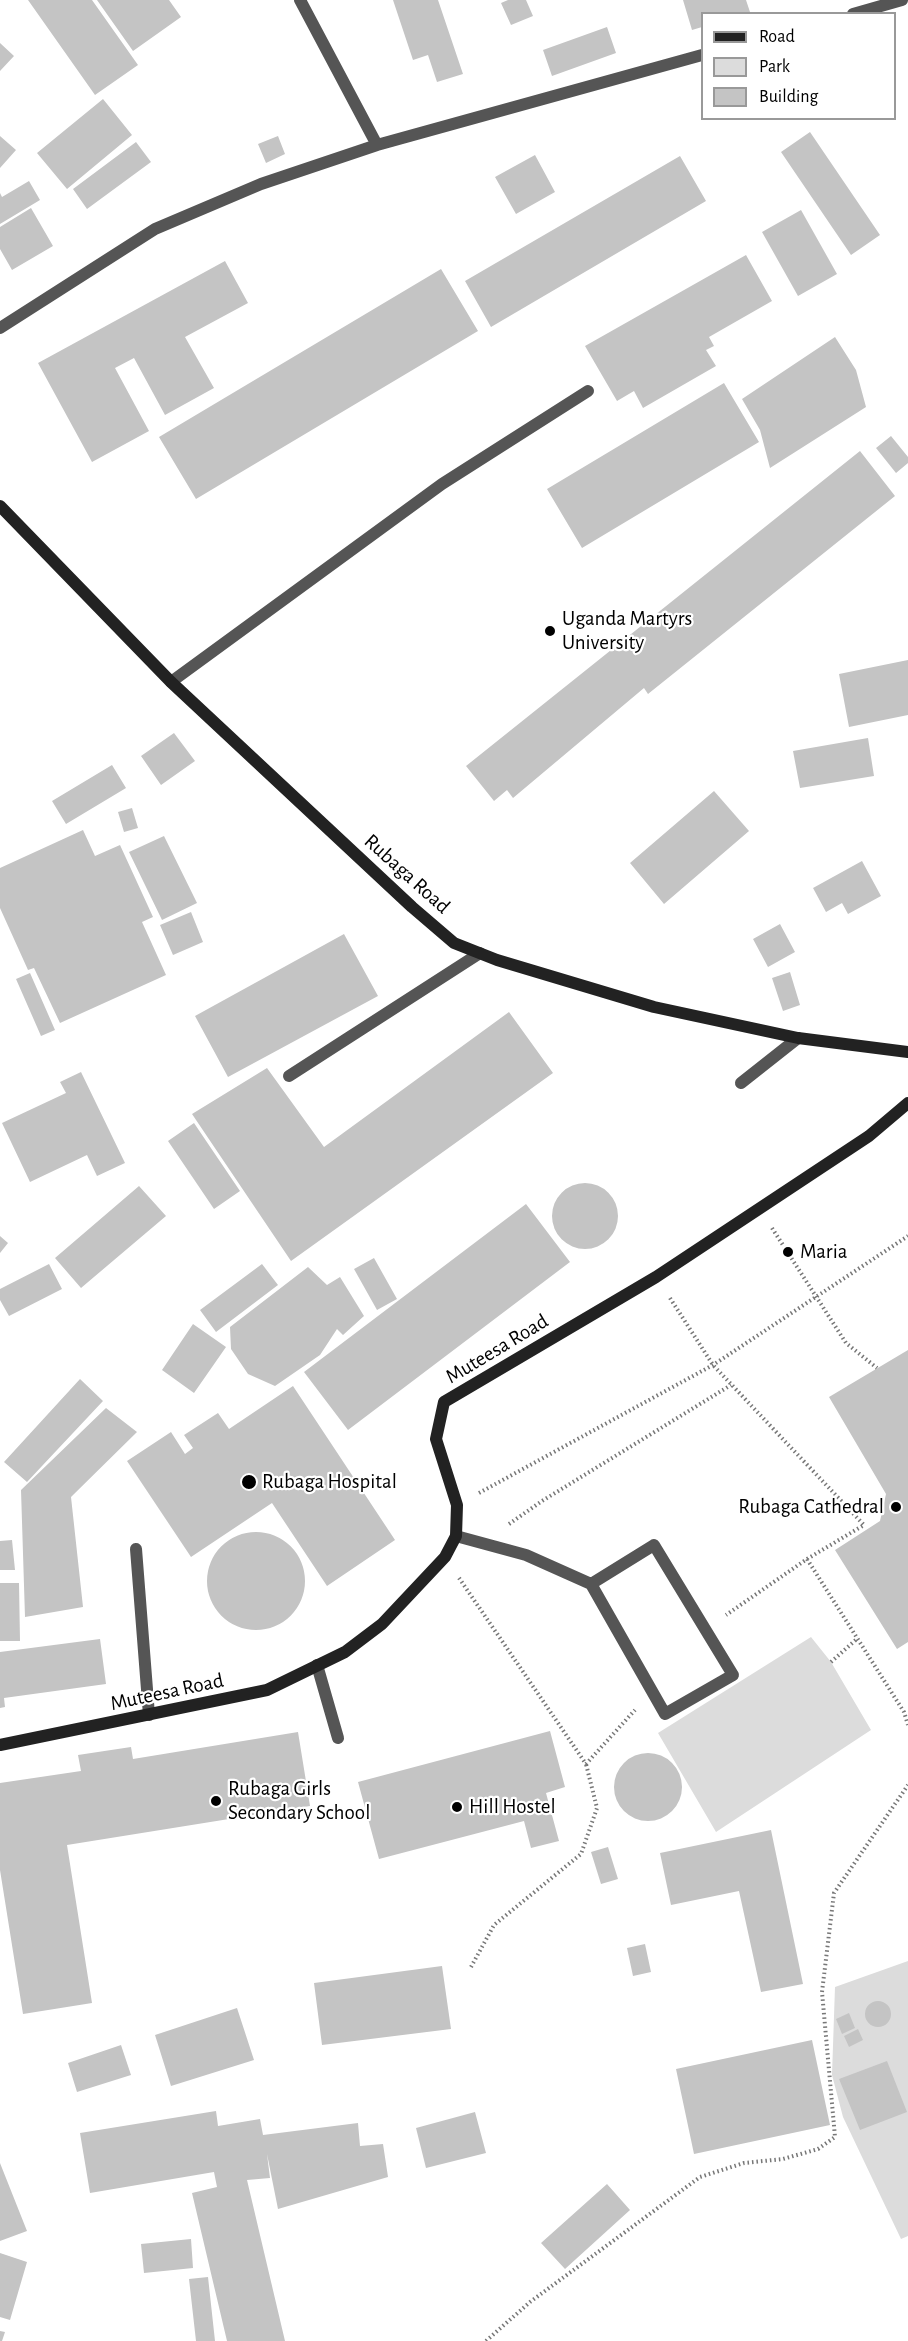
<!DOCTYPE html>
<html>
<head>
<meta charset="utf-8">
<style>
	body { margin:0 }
	#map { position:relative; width:908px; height:2341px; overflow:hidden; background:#fff; font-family:"Alegreya Sans",sans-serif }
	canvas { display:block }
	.legend { position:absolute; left:701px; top:12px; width:195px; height:108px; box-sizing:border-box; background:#fff; border:2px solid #999; margin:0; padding:8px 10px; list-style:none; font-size:18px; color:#000 }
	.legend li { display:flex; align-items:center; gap:12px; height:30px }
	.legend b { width:30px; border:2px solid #999 }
</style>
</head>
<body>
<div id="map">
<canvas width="908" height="2341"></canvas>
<ul class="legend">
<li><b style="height:8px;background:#222"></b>Road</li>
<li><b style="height:16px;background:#dcdcdc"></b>Park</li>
<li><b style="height:16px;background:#c4c4c4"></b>Building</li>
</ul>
</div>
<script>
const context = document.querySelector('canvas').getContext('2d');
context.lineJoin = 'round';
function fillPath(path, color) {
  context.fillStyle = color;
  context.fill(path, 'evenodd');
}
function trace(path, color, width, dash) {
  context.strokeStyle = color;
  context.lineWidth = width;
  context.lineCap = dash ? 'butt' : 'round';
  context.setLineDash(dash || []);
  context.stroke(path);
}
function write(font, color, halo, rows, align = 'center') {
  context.font = font + ' "Alegreya Sans",sans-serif';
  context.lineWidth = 4.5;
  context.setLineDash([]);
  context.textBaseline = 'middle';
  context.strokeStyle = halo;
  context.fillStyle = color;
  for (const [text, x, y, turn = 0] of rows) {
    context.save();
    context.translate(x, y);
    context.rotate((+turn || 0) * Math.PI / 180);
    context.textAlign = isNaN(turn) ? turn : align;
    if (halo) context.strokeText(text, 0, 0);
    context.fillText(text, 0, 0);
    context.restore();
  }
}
fillPath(new Path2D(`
	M811 1637 831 1662 871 1730 716 1832 658 1733Z
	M908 1961V2236L901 2239 843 2117 832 2075 835 1987Z`), '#dcdcdc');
fillPath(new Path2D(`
	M28 0H92L138 65 95 95Z
	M97 0H169L181 17 133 51Z
	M393 0H438L463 74 437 82 428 55 413 60Z
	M508 0H526L533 16 511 25 501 3Z
	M683 0H746L750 12 702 14V27L692 30Z
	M607 27 616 53 552 76 543 50Z
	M0 43 14 56 0 71Z
	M103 99 132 135 67 189 37 153Z
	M810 132 880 235 851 255 781 152Z
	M0 136 16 150 0 168Z
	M278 136 285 154 266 163 258 144Z
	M136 142 151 162 87 209 73 189Z
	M535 155 555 192 516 214 495 177Z
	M680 156 706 201 491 327 465 281Z
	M29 181 40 200 0 224V193L2 197Z
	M31 208 53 246 12 270 0 249V227Z
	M801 210 837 274 798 296 762 232Z
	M746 255 772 301 709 337 714 346 706 350 716 366 643 408 634 391 617 401 585 346Z
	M225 261 248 303 185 337 214 388 165 415 134 358 115 368 149 431 92 462 38 363Z
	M441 269 478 331 196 499 159 437Z
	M835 337 856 370 866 407 770 468 760 430 742 399Z
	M724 383 759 442 582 548 547 489Z
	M891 436 908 457V463L896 473 876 448Z
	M860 451 895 496 648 694 644 688 513 798 507 790 494 801 466 766Z
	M908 660V715L849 727 839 674Z
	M174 733 195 761 161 785 141 756Z
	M868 738 874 776 800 788 793 751Z
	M112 765 126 788 66 824 52 801Z
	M714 791 749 831 664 904 630 863Z
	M132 808 138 828 124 832 118 812Z
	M83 830 95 856 120 845 153 917 142 922 166 975 60 1023 34 968 28 970 0 908V868Z
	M164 836 197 903 162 920 129 852Z
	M862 861 881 896 848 914 842 903 826 912 813 888Z
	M191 912 203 942 173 955 160 925Z
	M780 924 795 952 768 967 753 939Z
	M344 934 378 996 228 1077 195 1016Z
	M790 972 800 1005 783 1011 772 978Z
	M30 973 55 1030 41 1036 16 979Z
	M509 1012 553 1073 291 1261 192 1114 267 1068 324 1147Z
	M81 1072 125 1163 97 1176 87 1155 30 1182 2 1123 66 1093 60 1082Z
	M194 1123 240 1191 214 1209 168 1141Z
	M552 1216a33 33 0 1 1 66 0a33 33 0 1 1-66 0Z
	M139 1186 166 1216 81 1288 55 1258Z
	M526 1204 570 1262 348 1430 304 1372Z
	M0 1236 8 1243 0 1253Z
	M374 1258 397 1299 377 1310 354 1269Z
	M49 1264 62 1289 9 1316 0 1300V1289Z
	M262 1264 278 1285 216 1332 200 1310Z
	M308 1267 327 1285 340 1277 364 1316 343 1335 337 1329 320 1355 275 1386 248 1374 231 1349 230 1327Z
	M193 1324 226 1347 194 1393 162 1370Z
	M908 1350V1642L897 1649 835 1550 880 1521 886 1494 829 1397Z
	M80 1379 103 1401 27 1482 4 1462Z
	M293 1386 395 1540 327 1586 272 1503 191 1557 127 1461 171 1432 185 1454 193 1448 184 1435 218 1413 229 1429Z
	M106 1408 137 1432 71 1497 83 1607 25 1617 21 1490Z
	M207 1581a49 49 0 1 1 98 0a49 49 0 1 1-98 0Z
	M12 1540 15 1570H0V1541Z
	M0 1583H19L20 1641H0Z
	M100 1639 106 1684 4 1698 5 1707 0 1708V1652Z
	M550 1731 565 1787 546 1793 559 1841 531 1848 524 1821 379 1859 358 1782Z
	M298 1732 310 1806 67 1845 92 2003 23 2014 0 1870V1783L81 1771 78 1755 131 1747 133 1759Z
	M614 1787a34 34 0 1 1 68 0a34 34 0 1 1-68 0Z
	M771 1830 803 1984 761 1992 739 1891 671 1905 660 1853Z
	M608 1847 618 1879 601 1884 591 1852Z
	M645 1944 651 1972 633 1976 627 1948Z
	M442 1966 451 2029 322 2045 314 1983Z
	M865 2014a13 13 0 1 1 26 0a13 13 0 1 1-26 0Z
	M237 2008 254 2060 171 2086 155 2035Z
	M849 2013 855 2028 842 2034 836 2019Z
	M858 2029 863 2040 849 2047 844 2036Z
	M812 2040 830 2125 694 2154 676 2069Z
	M121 2045 131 2075 77 2092 68 2063Z
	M887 2061 907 2112 860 2130 839 2079Z
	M216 2111 218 2126 260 2119 263 2135 358 2123 360 2146 383 2144 388 2177 278 2209 267 2154 270 2178 247 2180 285 2341H227L192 2193 217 2187 214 2172 90 2193 80 2133Z
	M475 2112 486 2153 426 2168 416 2128Z
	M0 2163 27 2231 0 2241Z
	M607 2184 630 2210 565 2269 541 2243Z
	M191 2239 193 2268 144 2273 141 2244Z
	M0 2253 27 2262 10 2320 0 2317Z
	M208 2277 215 2341H196L189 2279Z
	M0 2331 5 2332 2 2341H0Z`), '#c4c4c4');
trace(new Path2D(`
	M772 1228 846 1343 877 1368
	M670 1298 713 1365 864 1525 807 1559 726 1615
	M479 1493 713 1365 908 1236
	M509 1524 542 1501 731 1385
	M807 1559 904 1712 908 1725
	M459 1578 586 1764 635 1710
	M831 1662 858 1638
	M471 1967 494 1925 581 1854 597 1808 586 1764
	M486 2341 530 2302 700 2177 744 2163 783 2159 818 2149 835 2137 822 1992 834 1893 908 1785`), '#777', 4, [1.5, 3]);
trace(new Path2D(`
	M171 682 442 484 588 391
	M289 1076 480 953
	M741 1083 798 1038
	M456 1536 526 1555 591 1584 665 1714 733 1675 654 1545 591 1584
	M136 1549 149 1715
	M317 1665 338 1738`), '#555', 12);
trace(new Path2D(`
	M300 0 377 145
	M853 14 902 0
	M0 328 155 229 261 184 377 145 702 55`), '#555', 12);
trace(new Path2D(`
	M0 506 171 682 412 907 454 943 497 960 654 1007 798 1038 908 1052
	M0 1745 267 1690 345 1652 382 1624 445 1557 456 1536 457 1505 436 1439 444 1402 656 1277 869 1136 908 1103`), '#222', 12);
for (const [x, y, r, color] of [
	[550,631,6,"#000"],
	[788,1252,6,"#000"],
	[249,1482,8,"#000"],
	[896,1507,6,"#000"],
	[216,1801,6,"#000"],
	[457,1807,6,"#000"]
]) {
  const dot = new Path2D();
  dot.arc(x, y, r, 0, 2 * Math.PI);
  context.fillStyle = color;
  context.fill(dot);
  trace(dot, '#fff', 2);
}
write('21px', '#000', '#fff', [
	["Uganda Martyrs",562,619],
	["University",562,643],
	["Maria",800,1252],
	["Rubaga Hospital",262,1482],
	["Rubaga Cathedral",884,1507,"right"],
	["Rubaga Girls",228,1789],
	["Secondary School",228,1813],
	["Hill Hostel",469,1807]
], 'left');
write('21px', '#000', '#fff', [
	["Rubaga Road",407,874,42],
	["Muteesa Road",497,1349,-31],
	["Muteesa Road",167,1692,-12]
]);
</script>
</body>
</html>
